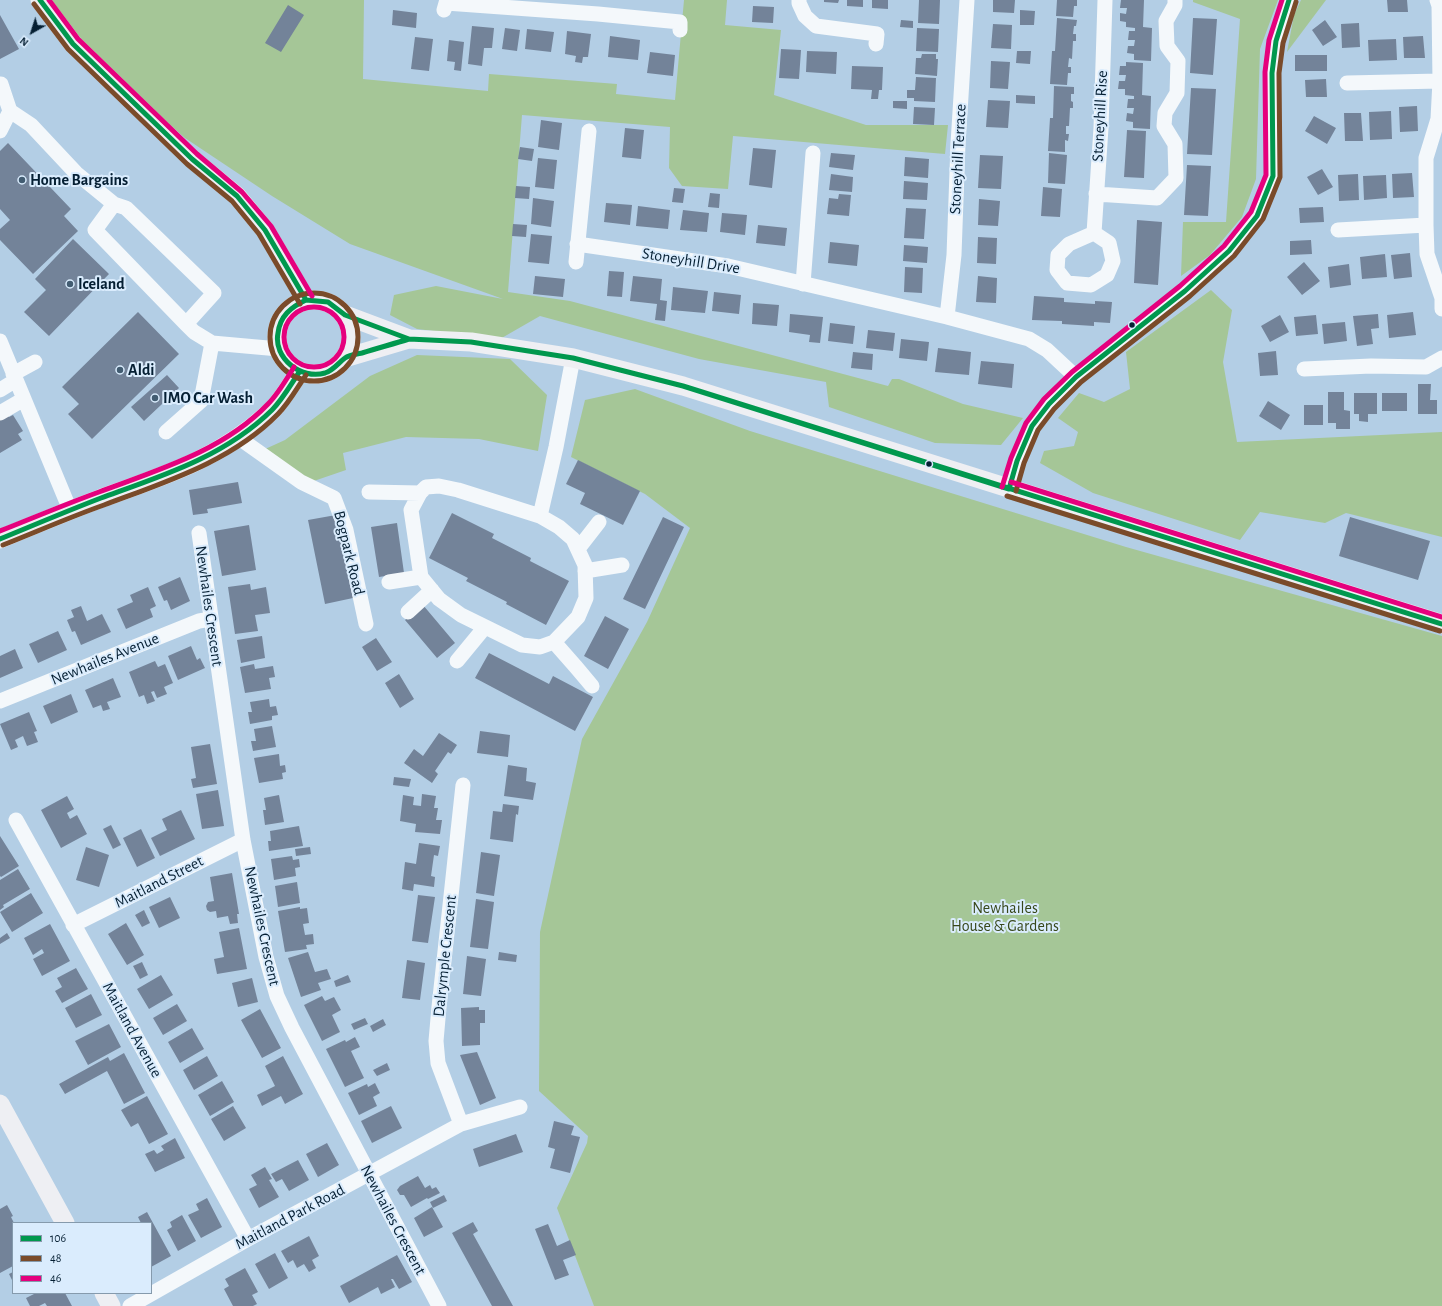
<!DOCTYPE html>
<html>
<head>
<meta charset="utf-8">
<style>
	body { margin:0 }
	#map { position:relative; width:1442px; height:1306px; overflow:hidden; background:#b3cee5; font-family:"Alegreya Sans",sans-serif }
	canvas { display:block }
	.legend { position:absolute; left:12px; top:1222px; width:140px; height:72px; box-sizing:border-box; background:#daecfd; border:1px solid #859aac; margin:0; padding:5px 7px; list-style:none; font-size:12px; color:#051f33 }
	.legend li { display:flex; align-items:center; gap:8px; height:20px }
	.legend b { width:20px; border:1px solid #859aac }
	.north { position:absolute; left:12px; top:12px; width:40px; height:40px; -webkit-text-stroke:3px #daecfd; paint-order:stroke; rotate:219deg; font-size:11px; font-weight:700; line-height:16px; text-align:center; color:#051f33 }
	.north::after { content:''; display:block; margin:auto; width:14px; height:18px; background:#051f33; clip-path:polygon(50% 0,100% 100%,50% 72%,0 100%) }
</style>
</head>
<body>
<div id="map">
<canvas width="1442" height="1306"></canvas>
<ul class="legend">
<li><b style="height:5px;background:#00984e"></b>106</li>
<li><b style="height:5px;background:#7a4b2a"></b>48</li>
<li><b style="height:5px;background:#e5007d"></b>46</li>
</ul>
<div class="north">N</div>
</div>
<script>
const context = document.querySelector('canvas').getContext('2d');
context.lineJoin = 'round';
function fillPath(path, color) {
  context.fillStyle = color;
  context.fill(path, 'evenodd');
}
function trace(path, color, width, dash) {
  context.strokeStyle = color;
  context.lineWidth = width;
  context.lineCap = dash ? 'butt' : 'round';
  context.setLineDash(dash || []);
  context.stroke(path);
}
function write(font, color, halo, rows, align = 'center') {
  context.font = font + ' "Alegreya Sans",sans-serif';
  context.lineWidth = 4;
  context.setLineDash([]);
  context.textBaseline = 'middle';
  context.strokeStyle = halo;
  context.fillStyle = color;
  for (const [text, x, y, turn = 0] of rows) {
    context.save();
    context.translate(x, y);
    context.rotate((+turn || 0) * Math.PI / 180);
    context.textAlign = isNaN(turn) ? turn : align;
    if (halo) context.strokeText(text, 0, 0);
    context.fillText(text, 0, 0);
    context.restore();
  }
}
fillPath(new Path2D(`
	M48 0H364L363 79 488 91 489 74 617 84 616 94 675 100 684 0H727L725 25 781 30 774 95 866 125H948L945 154 733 136 728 189 682 186 669 168 670 127 522 115 508 292 570 301 888 386 892 379H899L963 404 1023 418 1001 445 935 443 829 407 826 382 699 359 540 316 500 339 417 329 390 315 394 295 436 286 503 299 350 244 272 196 185 138 108 70Z
	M1193 0H1278L1260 49 1256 179 1242 217 1210 255 1181 276 1183 222H1226L1240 19 1193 2Z
	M1301 0H1326L1287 52 1294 15Z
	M1211 290 1232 310 1223 362 1237 442 1442 432V537L1346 513 1325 523 1260 512 1240 540 1093 493 1040 463 1044 451 1074 446 1078 432 1058 418 1079 393 1104 402 1130 389 1126 352Z
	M417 355 510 359 547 395 538 451 479 439 406 437 343 453 346 470 308 483 263 450 285 440 370 376Z
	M635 389 750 431 1126 547 1442 636V1306H594L557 1208 587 1143 588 1136 539 1091 540 932 582 739 647 622 690 528 645 494 571 457 585 400Z`), '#a5c697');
fillPath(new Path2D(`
	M824 0H839L838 3 824 2Z
	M847 0H863V7L847 6Z
	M872 0H888V9L872 8Z
	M919 0H940L939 24 918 23Z
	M993 0H1015L1014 13 993 12Z
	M1057 0H1077V6H1074L1073 17 1056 16Z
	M1121 0H1144L1143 27 1152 28 1151 61 1134 60V54L1127 53 1128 46H1134L1135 40H1128L1129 31H1135V28L1126 27V22L1120 21V13L1126 14 1127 8H1120Z
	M1387 0H1407L1408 12H1388Z
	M288 5 304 15 281 52 265 43Z
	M753 6 774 7 773 23 752 22Z
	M393 10 417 13 416 28 392 25Z
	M1020 10 1035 11 1034 25H1020Z
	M0 15 19 49 0 59Z
	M1057 18 1077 20 1076 26H1074L1073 34H1076V41H1073L1072 59 1069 58 1068 67H1071V73H1068L1067 85 1050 84 1052 51H1055Z
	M1193 18 1217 19 1213 75 1190 73Z
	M901 20 913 21V28L900 27Z
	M1325 20 1337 37 1323 46 1312 30Z
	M1359 23 1360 47 1342 48 1341 24Z
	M993 24 1012 25 1011 49 991 48Z
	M472 26 494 28 492 48H484L482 66 468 64Z
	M505 28 520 30 517 51 502 49Z
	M917 28 939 29 938 52 916 51Z
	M527 29 554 32 551 52 525 49Z
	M567 31 591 34 588 57H583L582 63 575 62 576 56 565 54Z
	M610 36 640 40 638 60 608 57Z
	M1423 36 1425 58H1404L1403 37Z
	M415 37 433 39 429 71 411 69Z
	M1396 39 1397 60 1369 61 1368 40Z
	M449 40 464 42 461 71 454 70 455 62 447 61Z
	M781 49 801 50 799 79 779 78Z
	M807 51 837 52 836 74 806 72Z
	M1017 51H1031L1030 64 1016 63Z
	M650 52 675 55 673 76 647 73Z
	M922 54H936V59H938L937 76 915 74 916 58H921Z
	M1295 55H1327V71H1295Z
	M991 61 1010 62 1008 89 990 88Z
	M1126 62 1143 63 1142 95 1151 96 1150 129 1133 128V122L1126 121 1127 113 1133 114 1134 108H1127L1128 99H1134V96L1125 95V89H1118L1119 81H1125L1126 75H1119L1120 66H1126Z
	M852 66 883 67 882 90H879L878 99H871L872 90 851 89Z
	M916 77 936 78 935 102 914 101V98H907V90H915Z
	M1326 79 1327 97H1306L1305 80Z
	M1054 86 1074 87V94H1071V101L1073 102V108H1070L1069 126H1066V134H1069L1068 141 1065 140V152L1048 151 1050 118H1053Z
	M1191 88 1216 89 1212 155 1187 154Z
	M1016 95 1035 96V104L1016 103Z
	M988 100 1010 101 1008 128 986 127Z
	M893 101H907V109L893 108Z
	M1417 106 1418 131 1400 132 1399 107Z
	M914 107 935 108 934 125 913 124Z
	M1391 111 1392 139 1370 140 1369 112Z
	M1344 113H1361L1363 141H1345Z
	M1314 116 1336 128 1327 144 1305 131Z
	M541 120 562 123 559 150 538 147Z
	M625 128 644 130 641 159 622 157Z
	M1127 130 1146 131 1144 178 1124 177Z
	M8 143 71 209 64 216 78 231 33 274 0 240V229L10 220 0 209V151Z
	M520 147 534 149 532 161 518 159Z
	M753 148 776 150 772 188 749 185Z
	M831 153 855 155 853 170 829 167Z
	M1049 153 1067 155 1065 184 1048 183Z
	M980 155 1003 156 1001 189 978 188Z
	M905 157 929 159 928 178 904 176Z
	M538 158 557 160 554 189 535 187Z
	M1187 165 1211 166 1208 216 1184 215Z
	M1322 169 1333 187 1318 195 1307 177Z
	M1412 173 1414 197 1393 198 1392 174Z
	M831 174 853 177 852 192 829 190Z
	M1358 174 1359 200 1339 201 1338 175Z
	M1386 175 1387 198 1364 200 1363 176Z
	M904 181 928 183 927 200 903 199Z
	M516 186 530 187 529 199 515 198Z
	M1043 187 1062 189 1060 217 1041 216Z
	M674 188 685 189 683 203 672 202Z
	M710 193 720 194 719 208 708 207Z
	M839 194 851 195 849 216 827 214 829 198 838 199Z
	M533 198 554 201 551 227 531 224Z
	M979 199 1000 201 998 226 978 225Z
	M606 203 632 205 630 225 604 222Z
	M638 206 670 210 668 229 636 226Z
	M1323 207 1324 222 1300 223 1299 208Z
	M906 208 926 209 924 239 904 238Z
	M683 210 709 213 707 232 680 230Z
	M722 213 747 215 745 235 720 232Z
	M1137 220 1162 222 1158 285 1134 283Z
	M513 224 527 225 526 237 512 236Z
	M758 225 787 228 785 246 756 243Z
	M531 234 552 236 549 264 528 262Z
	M978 237 997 238 996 264 977 263Z
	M73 239 109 274 49 336 24 312 46 290 35 279Z
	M1311 240 1312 254 1290 255V241Z
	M830 242 859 245 857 266 828 263Z
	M904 245 928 247 927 263 903 261Z
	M1410 253 1412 277 1394 279 1391 255Z
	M1385 254 1387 277 1362 279 1360 257Z
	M1304 262 1320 281 1302 295 1287 277Z
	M1349 264 1351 285 1330 288 1328 267Z
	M905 267 923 268 922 293 904 292Z
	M609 271 624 272 622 297 607 296Z
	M535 276 565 279 563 297 533 294Z
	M633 276 662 279 660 300 667 301 665 321 655 320 657 304 630 301Z
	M978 276 997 278 996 303 976 302Z
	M673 287 708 291 705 313 671 310Z
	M714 292 741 295 739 314 712 311Z
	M1034 296 1064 298V302L1095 304V301L1112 302 1110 323 1094 322V326L1062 324V321L1032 320Z
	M753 303 779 305 777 326 752 324Z
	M138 312 179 354 92 439 68 414 79 404 62 387Z
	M1413 312 1416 335 1389 338 1387 315Z
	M790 314 823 317 820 343 809 342 810 335 789 332Z
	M1378 314 1379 328 1371 329 1373 344 1357 346 1353 316Z
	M1280 315 1289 332 1270 342 1261 326Z
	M1316 315 1318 334 1296 336 1294 317Z
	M1345 322 1347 341 1324 344 1322 324Z
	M830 323 855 326 853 344 828 341Z
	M868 330 895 333 893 351 866 348Z
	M901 339 929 342 927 361 899 358Z
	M938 348 971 352 969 375 935 372Z
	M1276 351 1278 375 1260 376 1258 353Z
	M853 352 873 354 872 370 851 368Z
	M981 361 1014 364 1012 388 978 384Z
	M167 375 179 388 144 421 131 407Z
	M1418 384H1431L1430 400H1437V414H1418Z
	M1328 392H1344V410L1350 411V429H1336V423H1328Z
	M1354 393H1377V414H1368V422L1359 421V414H1354Z
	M1382 393H1407V411H1382Z
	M1268 401 1290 415 1281 430 1259 416Z
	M1304 405H1323V425H1304Z
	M7 414 9 417 13 415 23 431 18 434 22 440 0 453V418Z
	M578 460 640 491 623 525 580 504 585 493 566 484Z
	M238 482 242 503 207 509 208 513 193 515 189 490Z
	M452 513 494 534 492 538 531 558 530 561 569 581 546 625 506 604 507 602 466 581 468 578 429 558Z
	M336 515 353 598 325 604 308 520Z
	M663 517 684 527 645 609 623 599Z
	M1350 517 1430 541 1418 580 1339 556Z
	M397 523 404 573 379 577 371 527Z
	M249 525 256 570 222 576 214 531Z
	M180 577 190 601 171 610 167 600 164 601 158 587Z
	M250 584 251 590 266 587 270 613 255 615 258 631 235 634 228 587Z
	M148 587 156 606 150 609 153 617 126 629 117 609 133 602 130 595Z
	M423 605 455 643 437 658 405 620Z
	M81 606 87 621 102 614 111 632 81 645 75 631 72 632 67 620 74 617 71 610Z
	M605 616 629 629 608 669 584 656Z
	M58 631 67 650 38 663 29 644Z
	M262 636 265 658 241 663 237 640Z
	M376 638 392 662 377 671 362 647Z
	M191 646 197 660 200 658 205 668 178 680 168 656Z
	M15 649 23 668 0 678V656Z
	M489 653 549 684 553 676 593 697 575 731 475 678Z
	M155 661 158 667 165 664 173 683 164 687 167 694 157 698 154 691 151 692 155 701 147 704 144 695 139 697 129 672Z
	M254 664 255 669 273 666 275 677 269 678 271 689 245 693 240 667Z
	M399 674 414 699 400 708 385 683Z
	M113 678 121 697 107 702 110 709 103 711 101 705 93 708 85 690Z
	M71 694 78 712 51 724 43 706Z
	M269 699 270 707 276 706 278 715 272 716V720L250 724 248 712H252L250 702Z
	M29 712 37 731 34 732 38 742 27 746 23 736 15 740 18 747 11 750 0 724Z
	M272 726 276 747 253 751 251 741H256L254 729Z
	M480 731 510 735 508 757 477 753Z
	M439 733 457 745 451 754 448 752 435 771 438 774 432 783 404 763 414 749 423 756Z
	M210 744 217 784 193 788 191 779 196 778 191 747Z
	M279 754 280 766 285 765 286 772 282 773 283 779 259 783 254 758Z
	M508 765 527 768 526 781 536 783 533 800 504 796Z
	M394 777 411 779 409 787 393 785Z
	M218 790 224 826 202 829 196 794Z
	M422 794 436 796 434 808H438L436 820H442L440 834 415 832 416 824 400 821 403 795 414 797 413 805 421 806Z
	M279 795 284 822 265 825 263 810H266L264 798Z
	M67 796 74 809 67 813 70 819 77 815 87 834 61 848 41 810Z
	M503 804 519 806 518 815 516 814 513 842 490 839 493 811 502 812Z
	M181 810 195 839 160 856 151 838 167 830 162 819Z
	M111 825 121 845 113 849 103 829Z
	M299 826 303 846 269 851 268 841H271L270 831Z
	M141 829 155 858 137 867 123 838Z
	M0 836 19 866 1 877 0 876Z
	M419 843 440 846 438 856 434 855 431 876 435 877 434 887 414 884 413 891 402 889 405 862 416 864Z
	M86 847 109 855 99 887 76 880Z
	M310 847 311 854 296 856 295 849Z
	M481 852 500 855 494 896 476 893Z
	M292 856 293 860 299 859 300 867 295 868 296 876 274 880 271 859Z
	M18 869 30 889 3 905 4 907 0 910V880Z
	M232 873 239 914H237L238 923 230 924 228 916 217 918 216 911 210 912 207 910 206 906 208 902 214 901 210 877Z
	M297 882 300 903 278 907 275 886Z
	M31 893 43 913 12 932 0 912Z
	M418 895 435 897 428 943 412 941Z
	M170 897 180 918 159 928 149 907Z
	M476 899 494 902 488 949 470 947Z
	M300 907V909L307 908 309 923 303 924 305 935 313 934 314 944 306 945 307 949 285 952 278 911Z
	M144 910 150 923 142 927 135 915Z
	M126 923 144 955 127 965 108 934Z
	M50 924 70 961 42 976 33 959 44 953 42 949 33 955 24 938Z
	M239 928 247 969 217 974 214 959 224 957 219 932Z
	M7 933 10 938 0 944V938Z
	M308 952 315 972 327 969 331 979 318 983 321 990 301 997 288 958Z
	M499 952 517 955 516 962 498 960Z
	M467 956 486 959 481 996 463 994Z
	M407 960 425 963 420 1000 402 998Z
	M142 962 148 975 140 979 133 966Z
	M76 968 88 989 62 1003 55 991 62 987 57 978Z
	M161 975 173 995 149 1009 137 989Z
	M348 975 351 982 336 987 334 981Z
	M252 978 258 1002 238 1007 232 983Z
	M91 994 102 1015 76 1028 65 1008Z
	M322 996 325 1001 334 997 341 1010 332 1015 340 1032 322 1041 304 1005Z
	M177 1004 187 1021 163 1035 153 1018Z
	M479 1007V1010H485V1023H480V1045L462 1046 461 1008Z
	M260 1009 281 1048 262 1058 241 1020Z
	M365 1018 368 1024 354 1030 351 1024Z
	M383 1019 386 1025 373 1032 370 1026Z
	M109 1024 121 1047 88 1065 75 1041Z
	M192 1028 204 1049 180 1063 168 1042Z
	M355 1037 360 1047 351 1051 364 1078 345 1087 326 1049 345 1040 346 1042Z
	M477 1052 496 1098 480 1105 460 1055Z
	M124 1053 145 1093 124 1104 107 1071 65 1094 59 1084 108 1057 110 1061Z
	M207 1056 218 1076 194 1090 183 1070Z
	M283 1056 303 1094 285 1104 281 1096 262 1106 257 1095 275 1086 265 1066Z
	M387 1063 390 1070 377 1076 373 1070Z
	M222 1081 234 1102 210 1116 198 1095Z
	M375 1083 380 1093 373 1097 377 1106 359 1115 348 1093 367 1084 368 1087Z
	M147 1096 168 1134 149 1144 138 1123 131 1127 121 1110Z
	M233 1106 246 1128 224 1141 211 1119Z
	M391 1106 402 1128 372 1143 361 1121Z
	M554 1121 574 1126 571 1135 580 1137 570 1173 550 1168 555 1149 548 1147Z
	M516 1134 523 1152 479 1167 473 1149Z
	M175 1138 185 1158 155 1172 145 1154 154 1150 157 1154 164 1150 161 1146Z
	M327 1143 339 1165 318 1177 306 1154Z
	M298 1160 309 1180 289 1191 282 1179 276 1182 271 1174Z
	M265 1167 272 1179 269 1180 279 1197 259 1208 249 1189 257 1185 251 1175Z
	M418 1176 425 1188 430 1185 432 1189 436 1187 440 1193 428 1199 427 1198 411 1207 404 1195H400L397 1190 400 1186Z
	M444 1195 447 1201 433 1208 430 1202Z
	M207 1198 222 1227 201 1238 188 1215 199 1210 196 1204Z
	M7 1205 13 1216 11 1217 14 1223 12 1253 13 1255 12 1256 13 1258V1266L0 1273V1209Z
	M432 1207 443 1227 424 1237 414 1218Z
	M147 1212 171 1256 151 1267V1223H141L138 1217Z
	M182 1215 196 1241 178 1251 167 1230 172 1227 170 1222Z
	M473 1222 478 1231 473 1234 513 1306H492L452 1233Z
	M548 1224 557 1246 570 1240 576 1255 563 1260 569 1275 555 1280 535 1229Z
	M309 1236 319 1256 312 1260 316 1268 309 1272 304 1264 297 1268 293 1260 288 1263 281 1251Z
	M275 1253 288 1278 269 1289 255 1264Z
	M397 1255 412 1282 399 1289 393 1279H391L395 1287 381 1294 378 1287 349 1303 340 1286Z
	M245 1268 258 1292 252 1295 257 1304 253 1306H233L224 1289 229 1286 225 1279Z
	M13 1272V1282L9 1274Z
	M36 1293H65L72 1306H47L45 1303 39 1306H30L26 1298Z`), '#738399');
trace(new Path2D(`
	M799 0V3L805 16 816 26 877 34 876 44
	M1437 0 1439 6 1440 81 1438 119 1426 158V225L1427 254 1442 298V309
	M444 10 446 3 598 14 680 22V30
	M1347 83 1440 81
	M0 85 1 84 10 111 0 131
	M10 111 31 125 76 173 114 204
	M1096 194 1157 198 1176 178 1175 144 1164 126 1165 113 1177 93 1178 61 1167 46 1166 21 1175 5V0
	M1338 230 1426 225
	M1094 233 1101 128 1105 0
	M1094 233 1109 243 1113 261 1107 275 1091 285 1067 283 1057 270 1058 255 1069 244Z
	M577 244 728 266 947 317 1029 339 1047 350 1076 377
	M576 262 589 131
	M803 284 813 153
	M947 317 954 255 958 144 967 0
	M186 324 214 293 126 208 114 204 95 230 186 324 194 332 212 343 279 349
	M0 341 70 510
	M1304 369 1371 366 1426 367 1442 358
	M13 374 35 362
	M0 390 16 380
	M0 413 24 399
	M166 432 201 401 212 343
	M239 438 301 482 334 498 346 530 366 624
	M439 486 458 490 540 516 559 527 573 539 585 565 586 598 578 617 554 642 540 647 522 645 461 615 439 599 421 577 411 510 420 493 426 487Z
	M1009 489 1017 461 1032 426 1049 404 1076 377 1185 291 1229 251 1257 216 1273 176 1272 73 1276 41 1289 0
	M369 492 420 493
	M540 516 556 447 573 358
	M199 533 243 840 266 957 277 996 292 1028 439 1306
	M578 549 599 522
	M585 571 622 565
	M389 582 421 577
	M408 612 432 590
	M554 642 576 667 592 686
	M457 661 485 627
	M0 701 199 621 211 619
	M16 820 248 1239
	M73 925 243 840
	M461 1124 438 1063 436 1041 439 1007 463 785
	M130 1306 248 1239 461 1124 520 1107`), '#f4f8fb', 15);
trace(new Path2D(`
	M40 0 73 44 192 159 237 196 265 230 306 300
	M277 337a37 37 0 1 1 74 0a37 37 0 1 1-74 0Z
	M345 315 409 339 471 342 573 358 683 386 1442 624
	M345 358 409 339
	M0 539C34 525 68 511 102 498 164 476 219 459 269 413 280 404 291 384 300 371
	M0 1104 65 1223
	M104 1293 111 1306`), '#eeeff3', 19);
trace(new Path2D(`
	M40 0 73 44 192 159 237 196 265 230 306 300
	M306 300 328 302 345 315 409 339C393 344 378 348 362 353 357 354 349 355 345 358 338 363 334 370 325 373 301 380 273 358 278 333 280 316 291 307 306 300Z
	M409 339 471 342 573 358 683 386
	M683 386 1442 624
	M683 386 1009 489
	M1009 489 1017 461 1032 426 1049 404 1076 377 1185 291 1229 251 1257 216 1273 176 1272 73 1276 41 1289 0
	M0 539C34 525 67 511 101 498 162 476 224 457 272 410 283 399 291 384 300 371`), '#00984e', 5);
trace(new Path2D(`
	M34 4 68 49 187 164 232 201 259 234 300 304
	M270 337a44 44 0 1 1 88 0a44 44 0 1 1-88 0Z
	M1016 491 1024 463 1038 430 1054 409 1081 382 1190 296 1234 256 1263 219 1280 177 1279 73 1283 43 1296 2
	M1007 496 1440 631
	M3 545C36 532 70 517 104 505 165 482 231 462 278 414 289 403 297 388 306 375`), '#7a4b2a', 5);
trace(new Path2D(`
	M49 0 78 39 197 154 242 192 271 226 312 296
	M284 337a30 30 0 1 1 60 0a30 30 0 1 1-60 0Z
	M1011 482 1442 617
	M1002 487 1011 458 1026 423 1044 399 1072 372 1180 286 1224 246 1251 212 1266 175 1265 72 1269 40 1282 0
	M0 531C33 518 66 504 99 492 158 470 223 451 268 404 278 394 286 380 294 367`), '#e5007d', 5);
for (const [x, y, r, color] of [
	[22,180,4,"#425c71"],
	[70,284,4,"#425c71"],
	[1132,325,3.5,"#051f33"],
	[120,370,4,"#425c71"],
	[155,398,4,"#425c71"],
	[929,464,3.5,"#051f33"]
]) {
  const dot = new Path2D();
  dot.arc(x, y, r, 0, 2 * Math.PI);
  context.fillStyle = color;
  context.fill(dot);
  trace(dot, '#daecfd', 1.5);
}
write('16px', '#051f33', '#daecfd', [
	["Stoneyhill Rise",1100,116,-87],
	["Stoneyhill Terrace",958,159,-87],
	["Stoneyhill Drive",691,261,9],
	["Bogpark Road",349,553,76],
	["Newhailes Crescent",209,606,82],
	["Newhailes Avenue",105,659,-22],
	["Maitland Street",159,882,-27],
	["Newhailes Crescent",262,926,78],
	["Dalrymple Crescent",445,956,-84],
	["Maitland Avenue",132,1030,61],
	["Maitland Park Road",290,1217,-28],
	["Newhailes Crescent",393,1220,62]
]);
write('bold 16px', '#051f33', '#daecfd', [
	["Home Bargains",30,180],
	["Iceland",78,284],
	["Aldi",128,370],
	["IMO Car Wash",163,398]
], 'left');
write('16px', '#38481b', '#daecfd', [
	["Newhailes",1005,908],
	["House & Gardens",1005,926]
]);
</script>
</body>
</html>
